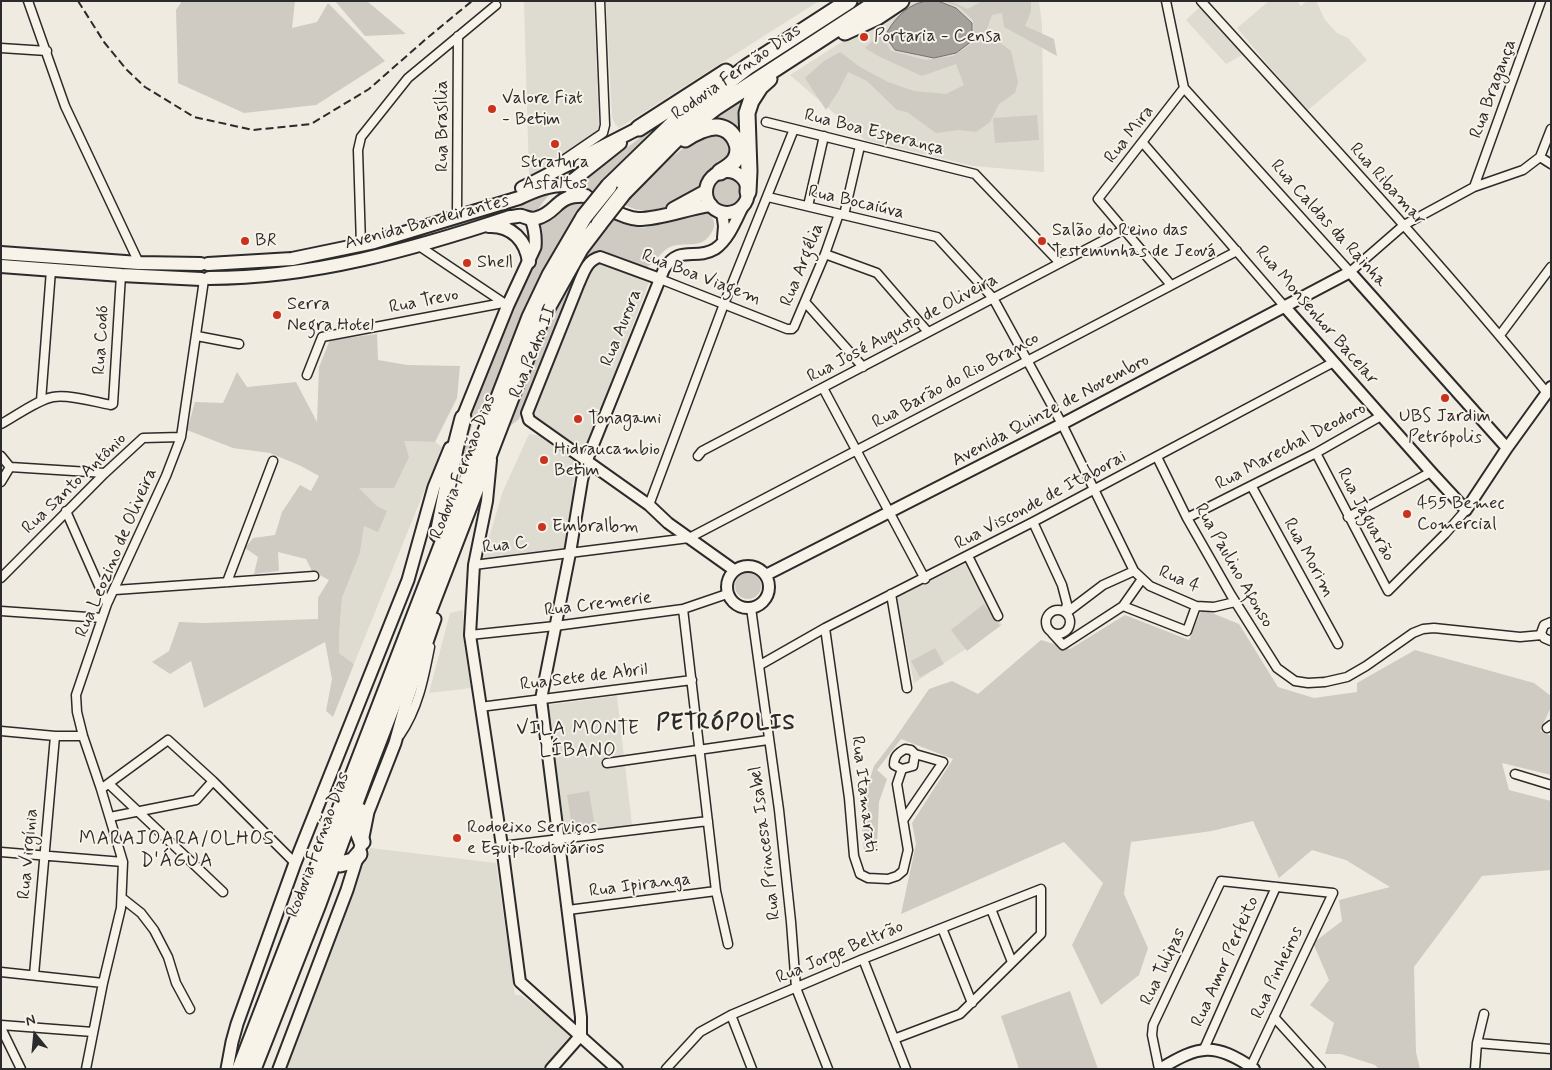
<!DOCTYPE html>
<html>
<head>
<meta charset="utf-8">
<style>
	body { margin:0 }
	#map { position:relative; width:1552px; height:1070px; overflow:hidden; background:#efebe0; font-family:Mynerve,sans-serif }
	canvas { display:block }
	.frame { position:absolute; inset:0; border:2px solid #2b2b2b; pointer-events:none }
	.north { position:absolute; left:10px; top:1010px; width:50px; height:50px; -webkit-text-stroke:4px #f7f3e8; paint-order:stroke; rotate:343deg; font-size:14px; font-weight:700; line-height:20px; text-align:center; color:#2b2b2b }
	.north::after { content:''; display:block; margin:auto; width:18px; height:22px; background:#2b2b2b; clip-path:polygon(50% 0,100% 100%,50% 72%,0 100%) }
</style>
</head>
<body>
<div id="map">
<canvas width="1552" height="1070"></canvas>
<div class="frame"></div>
<div class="north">N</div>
</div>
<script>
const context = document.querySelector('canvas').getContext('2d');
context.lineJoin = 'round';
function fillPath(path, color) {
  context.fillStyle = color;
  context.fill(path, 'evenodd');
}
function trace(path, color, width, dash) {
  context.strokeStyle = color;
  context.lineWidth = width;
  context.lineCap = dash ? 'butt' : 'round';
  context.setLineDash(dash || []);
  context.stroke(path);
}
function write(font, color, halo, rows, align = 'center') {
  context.font = font + ' Mynerve,sans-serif';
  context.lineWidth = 4;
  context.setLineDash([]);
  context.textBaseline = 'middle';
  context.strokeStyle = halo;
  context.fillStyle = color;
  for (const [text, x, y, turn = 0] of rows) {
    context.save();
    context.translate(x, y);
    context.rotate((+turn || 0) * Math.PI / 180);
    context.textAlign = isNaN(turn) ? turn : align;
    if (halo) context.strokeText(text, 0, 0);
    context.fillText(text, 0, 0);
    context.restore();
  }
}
fillPath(new Path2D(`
	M524 1H594L599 129 540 173 529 177Z
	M606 1H819L619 128 615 124 612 117Z
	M906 1H1039L1042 26 1044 172 973 166 865 140 790 75Z
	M1269 1H1297L1301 6 1307 1H1316L1325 20 1337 33 1348 38 1367 60 1307 111 1237 28Z
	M1204 3 1244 54 1226 64 1186 20Z
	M597 262 649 282 583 458 531 418 586 268Z
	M529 434 540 436 579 465 572 486 578 487 566 551 482 561 503 491Z
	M404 441 435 442 442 447 354 664 339 653V635L342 598 360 553 364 526 377 506 359 488Z
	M965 564 1002 625 914 683 896 597Z
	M463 610 464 644 471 688 429 693 450 613Z
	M617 696 632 825 564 833 548 705Z
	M370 848 496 863 515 995H521L569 1032 572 1039 545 1069H283L361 863Z`), '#dedbd1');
fillPath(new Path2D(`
	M182 1H295L292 28 317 22 328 3 385 61 316 105 244 113 178 83 176 10Z
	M335 1H367L406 34 365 36Z
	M943 1H950L968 9 982 1H1031V11L1025 26 1054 39 1057 56 1004 27 1002 13 992 15 986 32 1011 51 1018 82 1015 93 999 104 990 122 976 132 958 130 936 133 907 112 897 110 867 81 848 72 838 92 826 110 805 78 824 61 840 52 860 67 888 82 914 91 946 94 964 85 956 64 922 76 880 57 865 48 885 29 883 37 891 51 926 60 953 56 974 42 973 20 959 7Z
	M751 92 746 173 736 167 740 141 702 126 742 97Z
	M682 106 595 192 579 184Z
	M1037 115 1039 140 995 143 993 118Z
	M707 133H718L726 138C733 164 722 163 704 176L701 189C682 199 662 213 640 210 635 210 630 207 625 205L652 172 685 147Z
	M711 192a15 15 0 1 1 30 0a15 15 0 1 1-30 0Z
	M560 189C556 191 552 192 549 195 538 206 539 218 521 210L520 206C527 195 548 193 560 189Z
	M579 201 583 205 561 244 494 394 483 413H477L467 439 474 443 452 501 456 460 468 416 538 225 550 219 560 205Z
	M705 209C711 215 717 221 713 230 701 253 686 239 668 248 660 253 654 264 644 269L615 260 583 264 548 344 519 419 509 427C523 374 544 321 572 274 582 256 597 240 608 224L615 217 627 224 643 228Z
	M377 334 378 360 407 365 460 366 457 398 435 442 404 441 409 457 394 488H359L377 506 387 511 378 532 364 526 360 553 342 598 339 635V653L354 664 333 717 326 711 332 679 325 642 204 708 191 661 170 674 152 662 169 651 179 622 203 623 318 619V598L329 580 312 571 306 559 278 552 279 571 254 574 258 557 245 548 253 538 275 535 282 512 300 485 311 491 319 476 301 466 270 453 233 448 187 430 195 402 223 403 237 372 247 387 296 382 317 422 319 367 330 340Z
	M735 586a13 13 0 1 1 26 0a13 13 0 1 1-26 0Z
	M984 604 1000 626 967 651 951 630Z
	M1202 609 1239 624 1278 687 1314 698 1357 692V683L1415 650 1534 683 1551 696V707L1540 731 1551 736V775L1502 763 1509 790 1551 801V870L1482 876 1414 967 1416 1052 1420 1069H1379L1375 1065 1341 1054H1325L1334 1023 1310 1005 1329 980 1313 943 1342 921 1339 900 1390 887 1346 860 1312 850 1279 878 1253 821 1212 831 1131 842 1124 894 1148 948 1139 975 1101 1005 1072 945 1103 883 1064 842 901 914 916 844 912 823 953 759 901 739 877 770 887 779 879 802 877 847 864 852 861 806 874 766 894 740 929 689 952 681 978 694 1041 640 1070 649 1125 615 1189 640Z
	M935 648 944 664 920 677 911 661Z
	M589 791 595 827 573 831 567 795Z
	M1070 991 1098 1069H1019L1001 1016Z`), '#cfcbc2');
const water = new Path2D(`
	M938 1 956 8 972 23V41L956 53 934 58 895 50 885 36C892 22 905 6 922 2 927 0 933 1 938 1Z`);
fillPath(water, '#a4a29a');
trace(water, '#74726e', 1);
const minor = new Path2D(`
	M28 1 65 106 139 263
	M1166 1 1184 88 1350 272 1404 225 1474 187 1523 170 1540 157
	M1201 1C1318 130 1437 258 1547 393
	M1 48 47 51
	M766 122 975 174 1060 263
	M1143 143 1285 307
	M1540 157 1551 129
	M1540 157 1551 164
	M559 163 603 133 605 125 600 1
	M1474 187 1541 1
	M768 197 937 237 993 298 1062 424 1134 571
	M808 206 824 136
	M844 215 860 146
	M457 216 458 36
	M361 245 358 150 361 137 408 78 496 5
	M419 246 504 303
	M825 254 877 273 928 332
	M660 279 787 329H792L794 327 825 254 839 214
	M1171 285 1098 199 1184 88
	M805 302 863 367
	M1500 335 1551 267
	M197 336 239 344
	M307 375 322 337 503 303
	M823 388 925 579
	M41 401 51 270
	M1 424C16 416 37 400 53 397 69 394 95 402 111 405L113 404 121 275
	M1316 453 1388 591 1445 534 1466 510
	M1 456 10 467 1 482
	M698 456 702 451 1123 230
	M1157 457 1187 518 1231 595 1277 668 1295 681 1308 683 1325 682 1347 677 1366 666 1413 633 1423 629 1434 628 1520 637 1542 635
	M10 467 105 473
	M1252 487 1338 644
	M649 505 724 304 794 129
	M66 511 107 604
	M1348 517 1431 472
	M1187 518 1316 453 1381 416
	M1033 522 1062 585 1067 604 1065 611
	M968 556 998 616
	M474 565 689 538 1237 251
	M1 578 105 473 143 438 181 437
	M227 582 273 461
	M115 590 314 576
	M891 594 907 688
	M1123 606 1187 631 1196 606
	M751 608 779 810 791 922 796 988 828 1069
	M683 609 716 891 728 944
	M1046 622a12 12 0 1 1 24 0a12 12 0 1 1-24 0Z
	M1 611 102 618
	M1066 613 1103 585 1134 571 1150 586 1196 606 1214 607 1235 602
	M1551 622 1544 625 1541 633 1544 638 1551 641
	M825 628 849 798 854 856 860 874 868 878 888 879 897 876 903 871 908 850 897 784 902 769 894 765C894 756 898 753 905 749L911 750 915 754 913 766 902 769
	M1052 633 1063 645 1123 606 1142 579
	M470 635 555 626 683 609 727 594
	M760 665 825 628 1033 522 1334 362
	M480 707 692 680
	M1547 728 1551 725
	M1 731 55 736H83
	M400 735C418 709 424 678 430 647
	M607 763 768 740
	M1515 774 1551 785
	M109 784 223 892
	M101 789 168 740 213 781 295 863
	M110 817 196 800 213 781
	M904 819 943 762 915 754
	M502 846 708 821
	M1 852 123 862
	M122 898 141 913 154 930 168 957 176 983 190 1009
	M991 909 1012 962
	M568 910 716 891
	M942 928 972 1003
	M863 959 906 1069
	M1 972 103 983
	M34 975 55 736
	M731 1015 752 1069
	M1274 1017 1321 1069
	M1 1025 93 1032
	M1 1028 21 1069
	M1477 1043 1551 1049
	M1204 1049 1276 887
	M86 1069 103 983 121 908 123 862 101 789 83 736 77 712 76 695 107 604 166 476 181 437 204 280
	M666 1069 700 1032 731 1015 863 959 1041 889V934L960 1014 894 1039
	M1159 1069 1152 1035 1153 1025 1221 881 1333 893 1251 1066
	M1475 1069 1477 1043 1484 1014`);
const tertiary = new Path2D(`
	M722 212 724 226 723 238
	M660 279 600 257C587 260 584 272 579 283L527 413 529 420 649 505 668 523 734 570
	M1285 307 1431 472 1466 510 1507 448 1551 387
	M491 460 487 501 474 565 470 635 502 846 520 982 617 1069
	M727 587a21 21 0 1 1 42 0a21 21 0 1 1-42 0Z
	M766 575 1062 424 1350 272 1507 448
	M551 1069 581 1035V1017L541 699 570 553 582 480 587 460 664 269C680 244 695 261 715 249 729 240 737 218 744 204
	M1160 1069C1199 1045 1215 1042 1254 1069`);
const secondary = new Path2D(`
	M460 424 508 305 535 247C536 236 535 229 531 219
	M227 1069 232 1042 237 1024 295 863 408 580 434 487 450 448
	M279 1069 347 890 362 842 368 812 395 743 407 700 435 619`);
const primary = new Path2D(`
	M706 192a21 21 0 1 1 42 0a21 21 0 1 1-42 0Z
	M567 185 620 143
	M522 188 639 128
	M673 209 706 191
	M489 226C512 225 526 241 529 262
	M1 253 139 263 201 264
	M208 264 292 259 374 242 519 198C533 191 551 184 567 185 584 195 619 218 638 219 663 219 686 208 711 205
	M1 266 121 275 201 279
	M209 278C312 278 414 249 510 217 514 217 519 215 522 216 528 218 531 220 537 218 559 212 555 194 586 196`);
const motorway = new Path2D(`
	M845 32 877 17 901 1
	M639 128 726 72
	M685 139C694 133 708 126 718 127 733 129 743 147 735 160 732 165 725 169 720 172
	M609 186 674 123 747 67 849 1
	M624 192 684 131 716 107 879 1
	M748 192 749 171 747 113 751 101 760 87 769 79
	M438 534 455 449 463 418
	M360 811 357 829 362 842
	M340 864 353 861 359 854
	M240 1069 530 317 550 275 584 217
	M253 1069 318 904 365 776 542 317 580 249 599 224`);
trace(minor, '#2b2b2b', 11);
trace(tertiary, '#2b2b2b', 14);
trace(secondary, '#2b2b2b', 15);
trace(primary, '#2b2b2b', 16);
trace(motorway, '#2b2b2b', 19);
trace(minor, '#f7f3e8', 8);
trace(tertiary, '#f7f3e8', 10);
trace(secondary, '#f7f3e8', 11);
trace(primary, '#f7f3e8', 12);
trace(motorway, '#f7f3e8', 15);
trace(new Path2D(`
	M78 1 104 42 126 69 145 87 194 117 253 130 311 124 369 89 426 39 472 1`), '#2b2b2b', 2, [8, 4]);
const motorwayBridge = new Path2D(`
	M584 217 609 186
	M599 224 624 192`);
trace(motorwayBridge, '#2b2b2b', 19, []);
trace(motorwayBridge, '#f7f3e8', 15);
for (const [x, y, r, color] of [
	[864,37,5,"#c8321e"],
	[492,109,5,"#c8321e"],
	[555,144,5,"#c8321e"],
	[245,241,5,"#c8321e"],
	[1042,241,5,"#c8321e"],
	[467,263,5,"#c8321e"],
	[277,315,5,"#c8321e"],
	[1445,398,5,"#c8321e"],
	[578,419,5,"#c8321e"],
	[544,460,5,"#c8321e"],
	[1407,514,5,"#c8321e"],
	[542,527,5,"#c8321e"],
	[457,838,5,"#c8321e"]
]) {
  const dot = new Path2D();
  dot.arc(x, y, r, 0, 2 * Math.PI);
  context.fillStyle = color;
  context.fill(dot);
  trace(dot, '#f7f3e8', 2);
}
write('18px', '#2b2b2b', '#f7f3e8', [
	["Portaria - Censa",874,37],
	["Valore Fiat",502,99],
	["- Betim",502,120],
	["Stratura",555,163,"center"],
	["Asfaltos",555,184,"center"],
	["Salão do Reino das",1052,231],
	["Testemunhas de Jeová",1052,252],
	["BR",255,241],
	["Shell",477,263],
	["Serra",287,305],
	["Negra Hotel",287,326],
	["UBS Jardim",1445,417,"center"],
	["Petrópolis",1445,438,"center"],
	["Tonagami",588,419],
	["Hidraucambio",554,450],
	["Betim",554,471],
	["455 Bemec",1417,504],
	["Comercial",1417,525],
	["Embralbm",552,527],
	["Rodoeixo Serviços",467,828],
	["e Equip Rodoviários",467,849]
], 'left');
write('18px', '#2b2b2b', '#f7f3e8', [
	["Rodovia Fernão Dias",737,73,-35],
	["Rua Bragança",1494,89,-70],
	["Rua Brasília",443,126,-90],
	["Rua Boa Esperança",874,133,14],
	["Rua Mira",1130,135,-52],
	["Rua Ribamar",1387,185,48],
	["Rua Bocaiúva",856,203,13],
	["Avenida Bandeirantes",427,223,-15],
	["Rua Caldas da Rainha",1328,224,48],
	["Rua Argélia",803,265,-68],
	["Rua Boa Viagem",701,278,21],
	["Rua Trevo",424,302,-11],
	["Rua Monsenhor Bacelar",1316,316,49],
	["Rua Aurora",622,328,-68],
	["Rua José Augusto de Oliveira",903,329,-28],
	["Rua Codó",102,340,-87],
	["Rua Pedro II",534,352,-68],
	["Rua Barão do Rio Branco",956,381,-28],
	["Avenida Quinze de Novembro",1051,411,-28],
	["Rua Marechal Deodoro",1291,447,-28],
	["Rodovia Fernão Dias",464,467,-69],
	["Rua Santo Antônio",75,484,-44],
	["Rua Visconde de Itaborai",1041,501,-28],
	["Rua Jaguarão",1365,515,62],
	["Rua C",505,546,-7],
	["Rua Leozino de Oliveira",117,553,-67],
	["Rua Morim",1308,558,61],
	["Rua Paulino Afonso",1233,566,60],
	["Rua 4",1179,580,23],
	["Rua Cremerie",598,605,-7],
	["Rua Sete de Abril",584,678,-7],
	["Rua Itamarati",863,794,83],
	["Rua Princesa Isabel",766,843,-97],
	["Rodovia Fernão Dias",319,845,-70],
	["Rua Virgínia",29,854,-85],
	["Rua Ipiranga",640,886,-7],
	["Rua Jorge Beltrão",840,953,-23],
	["Rua Amor Perfeito",1226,962,-66],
	["Rua Tulipas",1164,967,-65],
	["Rua Pinheiros",1278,973,-65]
]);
context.letterSpacing = '1px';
write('19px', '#2b2b2b', '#f7f3e8', [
	["VILA MONTE",578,730],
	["LÍBANO",578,752],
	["MARAJOARA/OLHOS",177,840],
	["D'ÁGUA",177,862]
]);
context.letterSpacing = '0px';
context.letterSpacing = '1px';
write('bold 22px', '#2b2b2b', '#f7f3e8', [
	["PETRÓPOLIS",726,724]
]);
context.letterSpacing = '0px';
</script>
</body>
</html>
